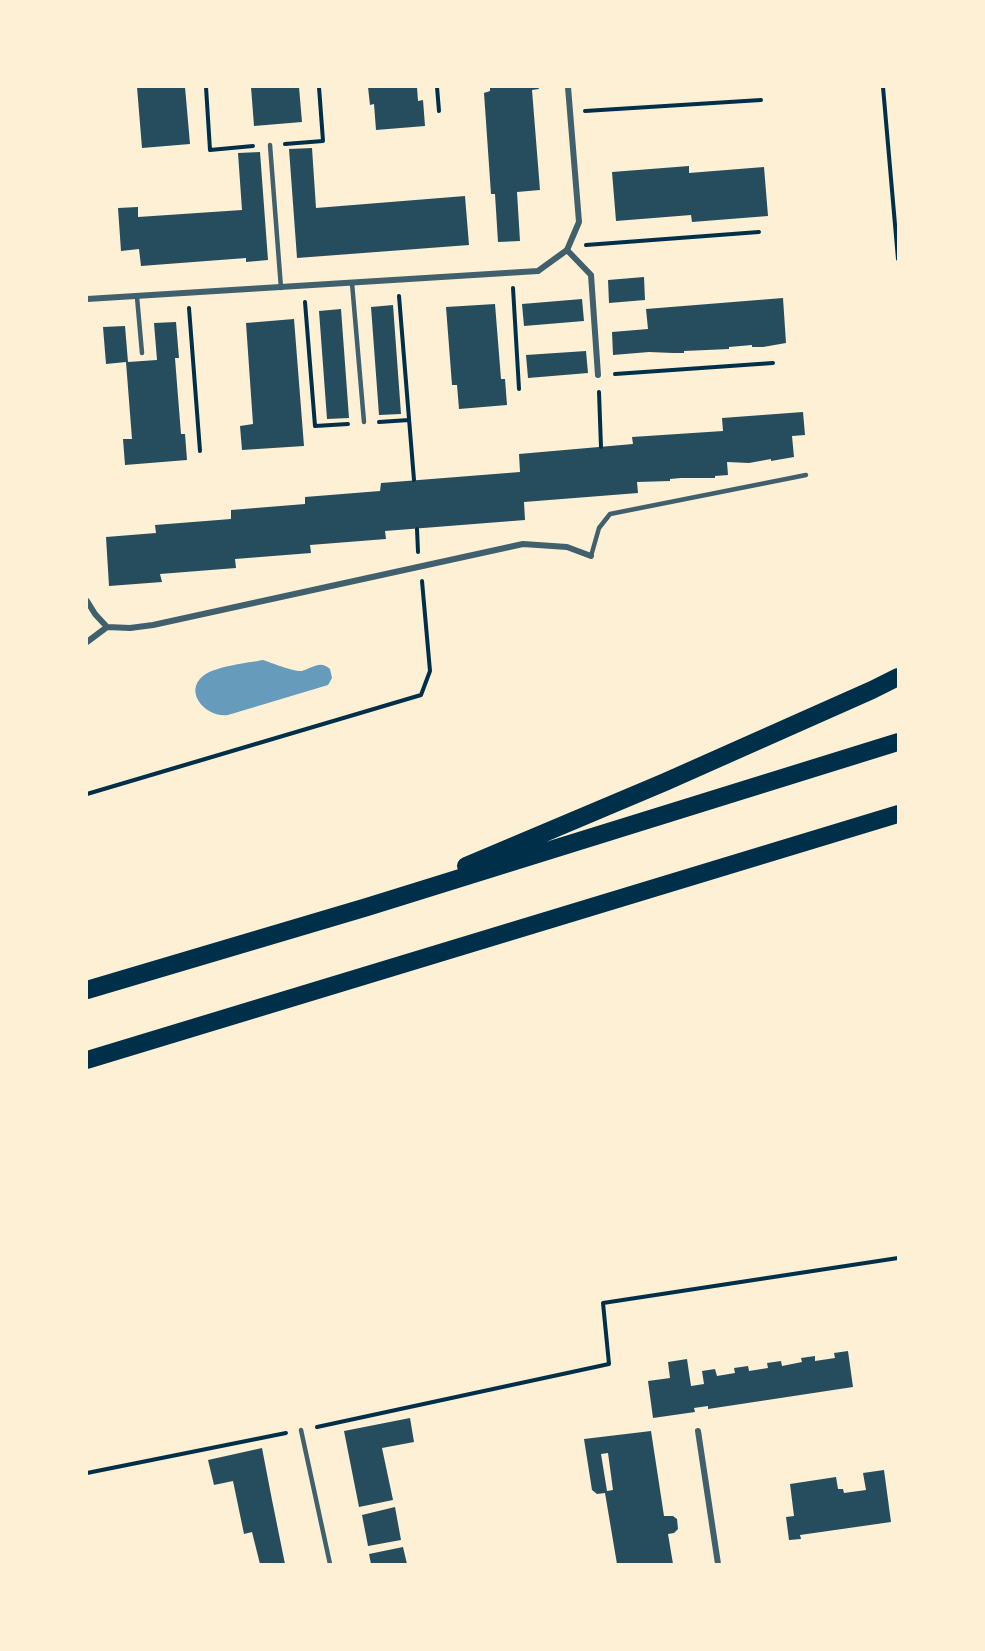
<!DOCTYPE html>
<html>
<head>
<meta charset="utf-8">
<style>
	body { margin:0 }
	#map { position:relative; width:985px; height:1651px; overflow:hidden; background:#fdf0d5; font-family:"Golos Text",sans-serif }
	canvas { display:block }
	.frame { position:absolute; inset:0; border:88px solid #fdf0d5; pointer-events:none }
</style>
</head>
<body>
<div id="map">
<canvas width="985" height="1651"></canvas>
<div class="frame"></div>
</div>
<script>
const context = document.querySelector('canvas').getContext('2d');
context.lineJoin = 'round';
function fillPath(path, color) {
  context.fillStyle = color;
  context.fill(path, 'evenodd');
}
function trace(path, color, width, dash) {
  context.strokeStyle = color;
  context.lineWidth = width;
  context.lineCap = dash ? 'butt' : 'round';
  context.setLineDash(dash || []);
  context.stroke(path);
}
fillPath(new Path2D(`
	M263 660C272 663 294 672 302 671 313 668 320 660 330 669L332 678 328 685 228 715C206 718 183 692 203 676 215 666 248 663 263 660Z`), '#669bbc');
fillPath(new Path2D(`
	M137 87H185L190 144 142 148Z
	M251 87H299L302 122 254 126Z
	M368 87H417L418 101 423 100 425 126 376 130 374 104 370 105Z
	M490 87H538L539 89 532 90 540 190 517 192 520 241 498 242 495 194H491L484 93 490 91Z
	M312 148 316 208 465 196 469 245 297 258 289 149Z
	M260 152 268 260 246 262V258L141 266 139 249 121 251 118 208 138 207V217L242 210 238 153Z
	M689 166V173L764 167 768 216 692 222 691 215 616 221 612 172Z
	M644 277 645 300 609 303 608 280Z
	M783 298 786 343 763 347H752V345L729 347V349L684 351V353H673L649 352 613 355 612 332 648 329 646 309Z
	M582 299 584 321 524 326 522 304Z
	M495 304 501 379H505L507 405 459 409 457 385H452L446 307Z
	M393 305 401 414 379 415 371 307Z
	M341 309 349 418 327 419 319 311Z
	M294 319 304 446 242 450 240 426 253 424 246 323Z
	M176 322 179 358H175L177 384 181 434H185L187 460 125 465 123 439H132L126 362 106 364 103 327 125 326 128 362 157 360 154 323Z
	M586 351 588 373 528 378 526 355Z
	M803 412 805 435 792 436 794 457 771 461V459L749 463 727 462 728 475 715 476V478H681L670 479V481L637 482 638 493 524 502 525 520 385 531 386 539 310 545 311 553 235 559 236 568 160 574 162 582 109 586 106 537 156 533 155 525 231 519V510L305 504V497L380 491 381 483 520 472 519 454 633 444 632 437 723 431 722 418Z
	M848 1351 853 1387 708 1409V1406L694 1408 695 1412 653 1418 648 1381 670 1378 668 1362 687 1359 691 1386 704 1384 702 1371 715 1369 717 1376 735 1373 734 1368 748 1366 749 1371 768 1368 767 1363 781 1361 782 1366 802 1362 801 1358 815 1356V1361L835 1358 834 1353Z
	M410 1418 414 1442 382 1448 393 1500 359 1507 344 1431Z
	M651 1431 664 1516H673L677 1519 678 1529 674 1533 668 1534 673 1564H617L605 1493 597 1494 592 1490 584 1439ZM608 1453 613 1490 607 1491 601 1454Z
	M262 1448 272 1500 285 1564H260L252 1532 244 1534 233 1481 214 1485 208 1460Z
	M884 1470 891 1522 800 1535 801 1539 789 1540 786 1517 794 1516 790 1484 836 1477 838 1489H843L844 1493 866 1490 863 1473Z
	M395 1507 401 1540 368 1546 362 1515Z
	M403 1547 407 1564H371L369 1554Z`), '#264d5e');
trace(new Path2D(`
	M206 87 210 150 253 146
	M437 87 439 111
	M883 87 898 259
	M585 111 761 100
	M285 144 323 141 319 87
	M586 245 759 232
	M513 288 519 389
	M399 296 414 480
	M305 302 315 426 348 424
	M189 308 200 451
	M615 374 773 363
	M599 392 601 447
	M379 422 409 420
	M417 529 418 552
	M87 794 421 695 430 671 422 581
	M317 1427 609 1364 603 1303 898 1258
	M87 1473 286 1433`), '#003049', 4);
trace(new Path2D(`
	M270 145 281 288
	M352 283 364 422
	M137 297 142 353
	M591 556 599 528 610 514 806 475
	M301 1430 330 1564`), '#3f606c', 4.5);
trace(new Path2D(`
	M567 250 591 275 598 375
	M87 299 538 271 567 250 579 222 568 87
	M87 601 95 614 107 627
	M87 642 107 627 130 628 153 625 523 544 567 547 591 556
	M698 1431 718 1564`), '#3f606c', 6);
trace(new Path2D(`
	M466 866 665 782 872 690 898 677
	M87 990 367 907 898 742
	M87 1060 898 814`), '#003049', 18);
</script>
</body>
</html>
